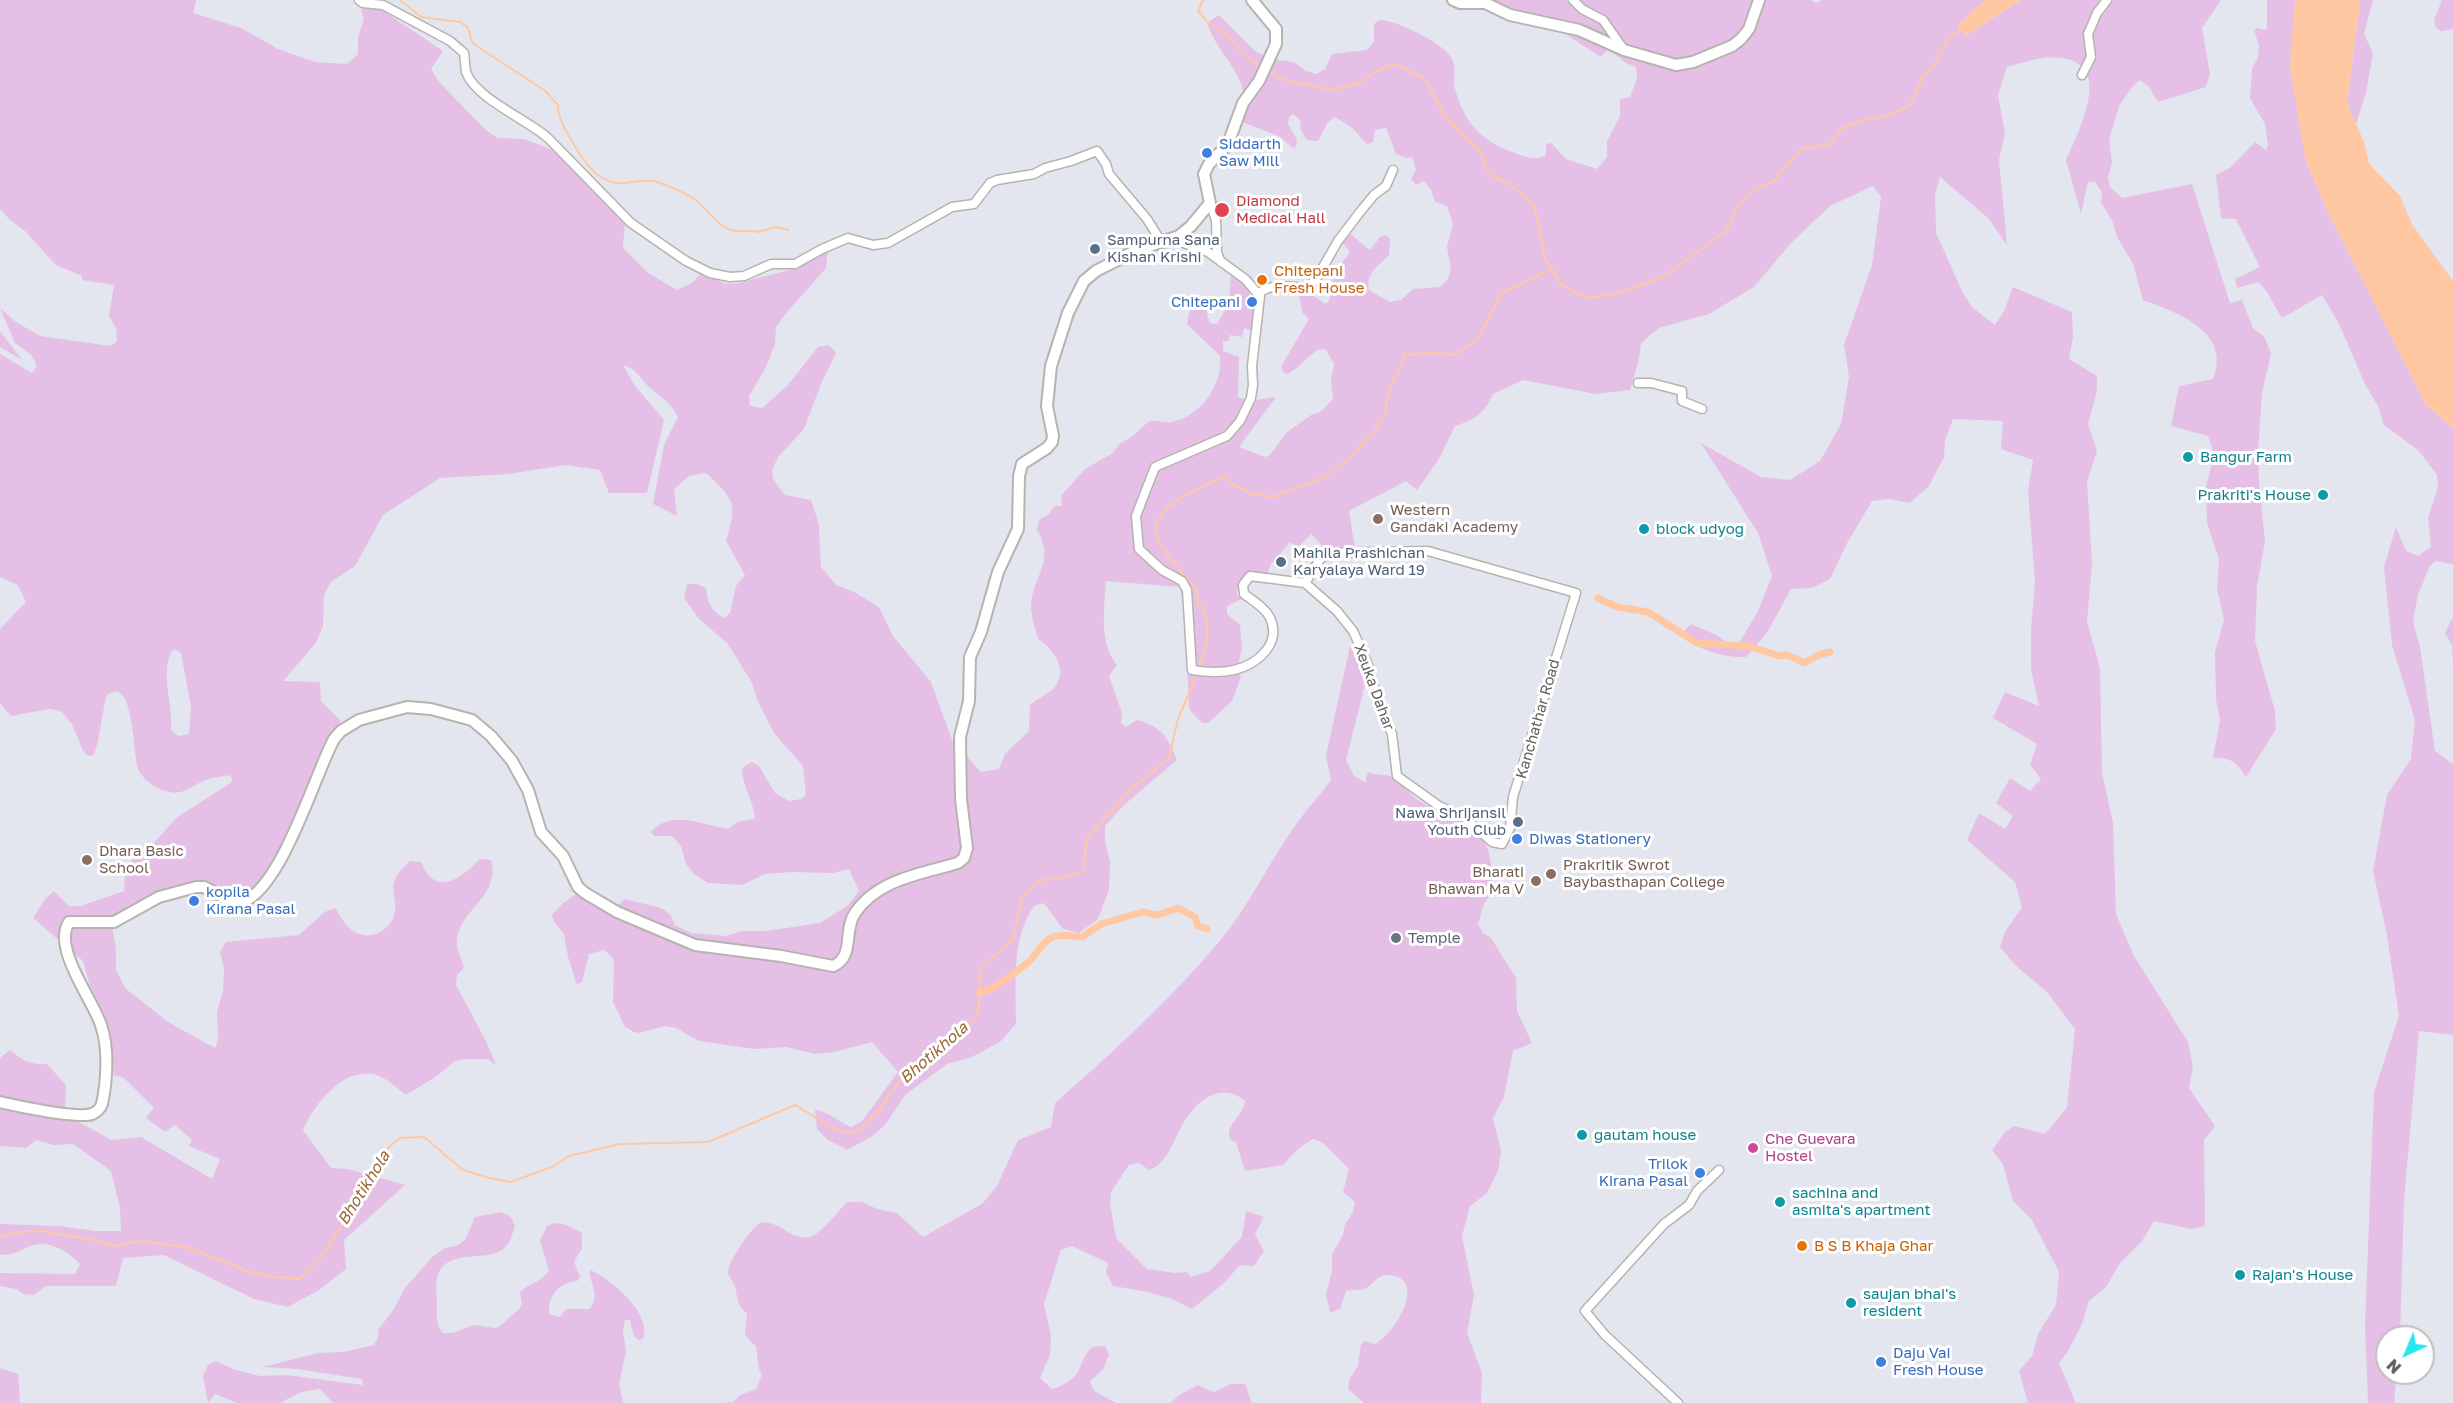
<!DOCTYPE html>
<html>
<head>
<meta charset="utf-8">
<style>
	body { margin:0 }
	#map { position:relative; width:2453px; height:1403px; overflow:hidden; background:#e3e6ef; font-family:"Golos Text",sans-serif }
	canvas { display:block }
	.north { position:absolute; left:2375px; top:1325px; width:60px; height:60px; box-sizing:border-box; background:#fff; border:2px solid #c1bfbd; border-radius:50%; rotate:224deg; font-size:16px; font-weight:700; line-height:24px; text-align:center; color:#64605b }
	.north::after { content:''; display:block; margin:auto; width:21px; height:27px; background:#28e5ef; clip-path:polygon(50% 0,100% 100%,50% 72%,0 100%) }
</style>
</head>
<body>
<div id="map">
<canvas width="2453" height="1403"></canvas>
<div class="north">N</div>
</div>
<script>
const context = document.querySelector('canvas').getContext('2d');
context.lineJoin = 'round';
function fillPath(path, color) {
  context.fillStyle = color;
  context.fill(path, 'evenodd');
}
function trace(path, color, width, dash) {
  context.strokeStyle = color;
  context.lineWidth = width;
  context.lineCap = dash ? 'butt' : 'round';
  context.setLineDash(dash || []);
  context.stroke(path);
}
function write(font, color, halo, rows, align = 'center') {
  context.font = font + ' "Golos Text",sans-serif';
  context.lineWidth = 6;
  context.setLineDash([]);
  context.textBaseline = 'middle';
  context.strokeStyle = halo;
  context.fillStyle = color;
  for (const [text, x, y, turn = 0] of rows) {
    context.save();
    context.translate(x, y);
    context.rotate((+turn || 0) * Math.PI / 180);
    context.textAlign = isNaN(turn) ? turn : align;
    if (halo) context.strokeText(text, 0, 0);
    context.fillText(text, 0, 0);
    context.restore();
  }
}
fillPath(new Path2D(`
	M0 0H196L193 13 241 28 278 49 315 62 347 64 358 54V37L364 19 361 9 379 8 443 51 431 69 439 82 487 131 498 138 524 139 558 152 625 221 623 248 648 273 677 290 692 283 701 273 726 284 739 283 793 269 828 250 826 268 787 312 776 327 775 344 765 369 749 396 750 406 762 408 788 385 818 347 829 345 836 353 821 384 804 429 778 457 772 470 773 479 785 495 811 500 819 524 821 567 836 585 856 593 879 607 893 636 931 682 952 740 981 772 999 769 1005 754 1029 731 1030 705C1037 699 1044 696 1051 691 1070 674 1056 650 1038 639 1035 627 1030 614 1031 602 1035 574 1055 560 1037 530L1039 520 1049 514 1054 506H1062L1061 496 1085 469 1113 453 1119 444 1133 436 1149 421C1157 420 1164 423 1172 422 1201 416 1223 385 1220 356L1187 324 1193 294 1209 303 1207 316 1210 323 1217 324 1229 303 1231 276 1250 290 1247 309H1257L1254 331 1244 328 1242 337 1230 335 1228 341H1223V351L1239 357 1238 397 1247 400 1240 410 1245 418 1255 400 1276 397 1239 447 1265 457 1270 455 1286 433 1311 415 1322 411 1333 399 1331 381 1334 364 1326 350 1320 349C1308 355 1300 368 1287 374L1282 371V365L1309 319 1302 312 1298 290 1306 291 1326 304 1330 299C1328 281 1340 266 1350 252L1342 242 1349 233 1370 250 1380 237 1386 235 1390 239 1389 255C1378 267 1366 271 1369 290L1390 302 1401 300 1413 289 1440 287 1447 280 1451 270 1447 247 1453 224 1447 206 1435 202 1431 190 1424 181 1416 185 1411 179 1416 170 1412 157 1406 158 1396 154 1386 128 1375 130 1373 142 1367 144 1351 127 1335 117 1328 122 1318 141 1307 140 1301 130 1300 120 1293 114 1289 117 1288 124 1297 140 1296 146 1293 148 1279 136 1242 122C1255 77 1220 61 1207 23L1219 15 1254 50 1269 59 1294 62 1306 71 1316 74 1325 69 1332 54 1367 50 1374 42V24L1379 20C1394 19 1443 43 1451 57 1457 67 1454 75 1454 84 1454 89 1457 93 1458 98 1468 128 1485 142 1515 153 1524 157 1537 161 1546 155V144L1551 143 1566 159 1597 169 1607 157V141L1620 116V99L1630 97 1637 79 1636 67 1626 63 1608 49 1601 57 1565 34 1490 13 1491 0H1811L1816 3 1822 0H1985L1958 25 1965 36 2021 0H2221L2202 28 2210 74 2206 87 2158 102 2149 87 2140 80 2133 86 2119 106 2109 140 2112 163 2108 177 2110 187 2122 198 2192 184 2230 303 2242 300 2253 328 2265 338 2271 354 2262 393 2258 450 2259 483 2265 541 2257 587 2255 641 2275 711 2276 729 2246 777C2237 762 2231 757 2213 758L2220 720 2216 700 2215 652 2224 620 2217 588 2219 559 2207 523 2206 487 2214 454 2208 436 2171 426 2179 386 2213 379C2232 332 2178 313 2143 300L2133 264 2117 237 2113 222 2101 203 2102 192 2095 182H2088L2081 214 2066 160C2079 132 2114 63 2061 58 2055 58 2048 57 2042 58 2030 60 2018 64 2007 67L1998 95 2005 133 1999 160 2007 245 1988 218 1940 177 1935 195 1936 233 1963 293 1972 307 1995 325 2004 311 2013 287 2072 312 2073 337 2069 359 2097 376V391L2088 424 2097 451 2087 481 2092 565 2087 622 2100 668 2102 773 2113 823 2116 914 2134 956 2188 1042 2193 1067 2189 1088 2215 1126 2204 1140 2205 1226 2191 1229 2154 1221 2142 1241 2120 1263 2106 1287 2089 1301 2082 1324 2067 1353 2059 1363 2076 1403H2028L2019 1371 2032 1356 2038 1334 2056 1305 2059 1272 2032 1220 2013 1201 2003 1164 1992 1150 2005 1132 2014 1126 2045 1134 2067 1107 2075 1029 2047 992 2015 965 2000 947 2005 932 2022 907 2015 882 1967 840 1979 813 2005 829 2013 816 1996 803 2010 778 2030 791 2041 779 2030 765 2037 744 1993 718 2005 692 2039 706 2031 669V629L2035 582 2028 491 2033 460 2001 449 2003 421 1953 419 1945 440 1944 457 1929 486 1910 503 1889 499 1872 501 1846 545 1830 579 1812 588 1791 589 1768 631 1746 657C1724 658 1700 650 1682 637L1683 632 1691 624 1716 635 1736 648 1757 613 1772 576 1758 533 1701 443 1761 477 1790 480 1820 461 1841 424 1849 377 1844 345 1872 265 1881 197 1873 186 1830 206 1791 243 1754 287 1709 314 1659 328 1641 343 1639 359 1630 390 1596 394 1523 380 1493 394C1485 413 1474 420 1455 426L1439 459 1417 490 1406 481 1349 511 1355 549 1326 550 1311 534 1298 547 1290 542 1271 564 1267 574C1248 573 1237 575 1237 596L1244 598 1227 606V614L1240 625 1242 648 1238 666 1241 677 1232 701 1208 723H1202L1189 709 1185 615 1180 587 1106 581C1104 607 1099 644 1117 665L1109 676 1122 713 1121 723 1126 727 1137 720C1163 727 1167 737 1177 760L1124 805 1105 826V841L1110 862 1109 890 1098 919 1079 933 1063 929 1044 903 1034 906C1011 938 1016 985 1016 1024L1001 1041 972 1057 947 1064 905 1095 885 1125 871 1137 847 1150 828 1140 817 1129 815 1110C825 1110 841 1123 851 1127L862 1121 898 1072 872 1042 834 1052 815 1054 786 1047 754 1049 699 1041 676 1028 665 1026 639 1033 634 1032 625 1027 613 1002 614 962 612 957 604 950 589 954 582 982 577 985 568 957 564 934 554 922 552 915 561 905 576 894 608 914 625 899 661 908 670 914 675 925 691 933 727 936 741 931H766L820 923 847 906 859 891 849 869 833 873 792 872 765 874 742 885 708 883 694 874 686 864 681 846 672 836H654L651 832C671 809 702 825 728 829L737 822 755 819C754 801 742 786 742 768L752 762 759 766 775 793 789 801 801 799 806 794 803 766 774 733 757 699 752 683 728 644 699 619 684 598 687 584H697L706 588C708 603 711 611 724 618L730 613 736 586 745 575 726 541C738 503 734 499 706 473L689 476 674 489 677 516 653 504 664 445 678 417C668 399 662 399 648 386 639 377 637 369 623 365L635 386 664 420 647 493H609L600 470 565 465 509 474 440 478 383 515 355 566 331 582 324 595 323 626 316 643 283 681 320 682 321 701 341 721 324 746 310 786 281 848 257 888 240 899C185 880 153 882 112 925L116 949V970L125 988 168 1022 215 1048 218 1040 217 1012 223 991 224 969 220 952 226 942 299 935 325 912 335 908C340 915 344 924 352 930 368 943 392 931 395 911 397 900 390 890 395 879 398 872 405 866 410 861L421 862C436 899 461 878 480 859L491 860C501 900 456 908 457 946 457 952 463 961 464 968L457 975 456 985 486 1041 496 1065 488 1059H465L455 1061 437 1076 406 1095C397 1088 389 1080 379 1076 346 1063 314 1104 303 1130L331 1168 348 1169 405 1185 344 1240 346 1269 319 1290 288 1307 254 1299 164 1255 123 1258 116 1286H46L34 1295 24 1294 16 1289 0 1286V1273L75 1274 80 1264C67 1251 48 1238 28 1247 17 1252 12 1255 0 1255V1224L59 1226 96 1231H121L120 1208 111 1171 73 1144 54 1145 36 1140 26 1148 0 1146V1058L10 1050C23 1061 30 1065 47 1064L66 1085 65 1115 112 1140 141 1137 212 1179 220 1159 189 1146 192 1140 175 1125 165 1132 146 1118 154 1108 123 1077 114 1076 104 1014 90 986 83 961 33 918 45 899 54 891 69 906H81L124 891 125 875 129 863 137 855 155 842 176 818 232 782 231 775C222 777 211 777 203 781 190 787 184 795 169 792 157 789 145 782 139 771 132 757 135 671 106 696L98 741 94 755 89 756 83 751 72 724 61 711 49 709 11 716 0 703V629L26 602 18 585 0 577V354L32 373 37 366 31 355 15 343 0 308 16 322 40 336 111 346 117 341 116 328 109 316 114 285 82 280V276L56 265 25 231 10 220 0 209ZM174 649 181 653 191 707 189 734 178 736 171 730C174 707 158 666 174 649Z
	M2267 0H2295V25L2305 158 2326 208 2426 405 2453 428V564L2436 561 2430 566 2418 594 2413 622 2420 647 2435 751 2453 764V1035L2419 1031 2404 1200 2400 1337H2387V1373H2397L2394 1403H2368L2365 1325 2374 1092 2399 1016 2387 935 2373 871 2387 795 2411 759 2415 720 2392 645 2384 567 2396 527 2406 551 2418 556 2431 547 2428 518 2438 487 2437 475 2419 451 2384 425 2378 406 2366 386 2338 322 2322 295 2282 318C2274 306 2268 290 2258 282L2237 288 2235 279 2260 267 2236 219 2221 218 2216 175 2231 167 2255 142 2266 150 2268 145 2265 124 2250 98 2252 69 2258 57 2259 46 2254 30 2258 28 2264 30 2267 28Z
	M2360 0H2373L2364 34 2373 53 2366 93 2356 124 2347 103Z
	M2442 0H2453V29L2441 31 2436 28 2434 20Z
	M0 331 22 360 0 347Z
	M2453 617V662L2452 645 2445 633Z
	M1350 646 1367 677 1346 760 1354 776 1365 782 1368 772C1377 776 1385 773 1395 778 1403 783 1407 792 1415 798 1437 815 1470 817 1485 843 1492 855 1491 876 1494 889L1484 904 1478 924 1483 933 1491 938 1516 978 1517 1011 1532 1043 1513 1051 1504 1097 1493 1118 1501 1151 1498 1171 1487 1193 1470 1206 1462 1236 1474 1295 1467 1333 1482 1373 1481 1403H1364L1348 1389 1350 1378 1358 1366 1361 1344 1365 1341 1375 1344C1394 1335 1430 1277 1388 1275 1377 1274 1374 1285 1364 1289 1358 1291 1352 1289 1346 1291L1340 1309 1330 1313 1326 1294 1332 1271V1254L1343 1235 1345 1224 1353 1212 1355 1202 1343 1192 1349 1169 1323 1143 1313 1139 1299 1148 1283 1165 1245 1171 1236 1142 1231 1140C1222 1127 1244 1116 1245 1101 1234 1092 1223 1090 1210 1096 1174 1114 1177 1161 1149 1170L1139 1163 1129 1165 1111 1192 1110 1203 1116 1238 1147 1269 1176 1273 1187 1272 1191 1277 1210 1271 1242 1237 1246 1211 1264 1217 1255 1234 1264 1251 1254 1266 1240 1265 1223 1284 1192 1309 1172 1299 1148 1292 1113 1286 1106 1272 1108 1263 1072 1246 1061 1250 1044 1304 1051 1336 1050 1355 1040 1378 1052 1389C1063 1385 1075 1380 1080 1368 1085 1357 1083 1357 1092 1347L1105 1346 1109 1355 1103 1370 1090 1381 1094 1391 1116 1403H725L733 1402 740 1395 756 1389 762 1375 759 1370 756 1347 745 1335 747 1313C736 1306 738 1295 734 1284 733 1280 728 1277 728 1272 728 1263 752 1225 761 1223 777 1219 792 1241 809 1237 823 1233 837 1212 847 1202H863L877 1209 897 1213 923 1237 982 1204 997 1186 1018 1140 1051 1127 1055 1103C1112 1053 1170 1000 1219 942 1249 906 1269 862 1297 823 1308 808 1320 795 1331 780L1326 756Z
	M501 1212 511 1217 515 1226C512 1235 510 1244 502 1250 484 1262 444 1248 437 1278 435 1285 437 1294 437 1302 437 1313 435 1324 443 1333H453L474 1325 495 1328 500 1326 519 1309 522 1305 520 1293C530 1281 542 1283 549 1270L540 1241 547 1226C557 1219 572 1227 582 1233V1248L574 1262 580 1277 577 1281C559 1282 548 1296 549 1314L560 1317 566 1309H589C602 1296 589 1285 590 1270 610 1278 653 1314 643 1339L638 1340 634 1336 630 1320H625L623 1330 626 1352 619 1384 623 1403H333L320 1389 301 1392 280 1403H237L215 1394 208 1403 203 1376 208 1365 215 1361 236 1370 260 1376 286 1375 363 1385 362 1379 297 1369 263 1367 318 1353 343 1352 374 1345 379 1335 378 1330 394 1309 405 1288 432 1257 445 1248 456 1246 465 1240 475 1217Z
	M0 1368 18 1374 20 1403H0Z
	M1231 1384H1245L1252 1403H1171L1179 1395 1198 1385 1214 1392Z`), '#e6bfe7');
fillPath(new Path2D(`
	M1985 0H2021L1965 36 1958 25Z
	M2295 0H2360L2347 103 2365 144 2369 164 2400 196 2412 224 2453 281V428L2426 405 2326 208 2305 158 2290 67Z`), '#ffc8a3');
trace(new Path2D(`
	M400 0 421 17 460 22 468 28 472 42 478 47 544 90 558 105C556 120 585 166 598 175 604 179 613 183 619 183 634 184 646 177 660 183 671 187 688 194 697 201 708 210 715 223 728 229 738 234 748 229 759 232L775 227 789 230
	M1203 0 1198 11 1206 20 1232 40 1243 54 1260 66
	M1268 71 1281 79 1332 90 1360 82 1377 71 1395 64 1425 79 1444 115 1481 152 1487 169 1493 176 1507 183 1524 196 1535 209 1545 258 1561 285 1582 296 1597 297 1629 290 1665 275 1726 231 1738 206 1753 190 1772 183 1801 149 1831 144 1841 129 1860 121 1890 115 1910 105 1923 77 1934 65 1949 37 1962 29
	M1199 668C1206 649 1215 618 1197 602L1198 592C1185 575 1167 559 1158 539 1145 507 1204 486 1224 477L1235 486 1253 494 1273 497 1325 477 1348 459 1375 430 1385 414 1389 390 1405 355 1433 353 1454 355 1477 340 1501 294 1552 269
	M0 1236 19 1232 41 1231 94 1240 112 1246 141 1241 186 1247 250 1272 275 1277 299 1279 322 1257 389 1147 400 1138 424 1137 463 1170 489 1178 511 1182 552 1167 569 1156 620 1144 708 1142 795 1105C808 1112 840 1135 852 1133 871 1129 890 1091 904 1076 923 1054 961 1040 976 1018 981 1010 979 979 980 968L1012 940 1020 909 1021 898 1039 880 1057 879 1083 872 1087 838 1132 788 1169 758 1178 719 1197 674`), '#ffc8a3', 2);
trace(new Path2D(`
	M1598 598 1617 607 1648 612 1697 643 1749 646 1779 656 1787 655 1805 663 1818 655 1830 652
	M979 993C983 991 988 990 992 988 997 986 1028 963 1031 960 1050 935 1049 933 1082 937L1101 924 1143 912 1158 915 1178 908 1195 917 1198 926 1207 929`), '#ffc8a3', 7);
const minor = new Path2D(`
	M359 0 363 3 383 5 450 41 464 53C465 59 465 66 466 72 475 98 528 120 548 138L631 223 686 261 710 273 730 277 744 276 771 264H795L822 249 848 238 873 245 888 243 952 207 974 204 990 183 997 180 1034 174 1045 168 1071 161 1097 151 1106 164 1109 174 1147 219 1162 243 1181 242 1208 252 1245 279 1260 296 1252 366 1253 385 1251 398 1240 421 1227 436 1155 467 1136 516 1139 549 1162 570 1182 581 1187 590 1192 670C1205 672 1221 673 1234 670 1259 664 1283 642 1269 616 1264 607 1252 600 1244 594L1243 585 1250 576 1305 583 1321 558 1331 553 1428 551 1576 593 1513 797 1510 828 1502 844 1492 842 1464 817 1439 806 1397 776 1392 734 1379 705 1367 662 1353 631 1337 611 1305 583
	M1573 0 1582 9 1603 20 1624 50
	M2082 75 2091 57 2088 34 2097 13 2107 0
	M1210 203 1216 220 1217 253 1221 262
	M1258 294C1272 282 1290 287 1307 288L1315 281 1338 241 1360 212 1374 195 1386 186 1393 170
	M1638 383H1651L1682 391V401L1702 409
	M1678 1403 1605 1335 1585 1311 1664 1224 1689 1205 1697 1191 1719 1170`);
const secondary = new Path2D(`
	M1453 0 1460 3H1485L1510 15 1579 30 1624 50 1676 65 1693 62 1732 46 1741 39 1749 29 1759 0
	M0 1102C17 1106 77 1119 92 1114 97 1112 100 1109 102 1104 107 1081 109 1048 101 1025 93 1000 52 948 69 922H114L159 897 196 887H204L236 904C279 899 314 776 334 739L341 731 359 720 407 707 431 709 472 720 491 736 512 761 528 790 541 832 563 856 578 887 585 893 617 912 695 945 781 956 833 966C855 957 843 930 855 913 878 879 921 874 958 863L964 858 967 848 961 799 960 737 969 701 970 657 981 632 998 572 1018 529 1019 476 1022 464 1047 448 1052 442 1053 436 1047 406 1051 366 1068 313 1084 281 1096 271 1135 251 1179 236 1191 226 1210 203 1204 174 1209 164 1228 144 1243 103 1259 81 1276 44V29L1252 0`);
trace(minor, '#b6b3af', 11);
trace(secondary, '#b7b3ae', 14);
trace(minor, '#fff', 8);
trace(secondary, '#fff', 10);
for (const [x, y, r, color] of [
	[1207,153,6,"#3f7fe0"],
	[1222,210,8,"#e0444e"],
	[1095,249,6,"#5c6f8a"],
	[1262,280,6,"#e8710a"],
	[1252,302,6,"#3f7fe0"],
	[2188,457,6,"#0f9aa8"],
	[2323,495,6,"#0f9aa8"],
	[1378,519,6,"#8d6e63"],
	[1644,529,6,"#0f9aa8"],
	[1281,562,6,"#5c6f8a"],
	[1518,822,6,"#5c6f8a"],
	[1517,839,6,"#3f7fe0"],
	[87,860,6,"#8d6e63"],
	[1551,874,6,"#8d6e63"],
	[1536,881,6,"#8d6e63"],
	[194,901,6,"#3f7fe0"],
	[1396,938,6,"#6b7280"],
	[1582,1135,6,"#0f9aa8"],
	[1753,1148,6,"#d1479c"],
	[1700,1173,6,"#3f7fe0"],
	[1780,1202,6,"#0f9aa8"],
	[1802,1246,6,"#e8710a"],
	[2240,1275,6,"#0f9aa8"],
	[1851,1303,6,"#0f9aa8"],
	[1881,1362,6,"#3f7fe0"]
]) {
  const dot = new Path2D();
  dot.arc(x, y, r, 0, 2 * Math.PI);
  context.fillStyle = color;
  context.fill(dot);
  trace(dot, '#fff', 2);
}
write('15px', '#366cbe', '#fff', [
	["Siddarth",1219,144],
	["Saw Mill",1219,161],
	["Chitepani",1240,302,"right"],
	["Diwas Stationery",1529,839],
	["kopila",206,892],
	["Kirana Pasal",206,909],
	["Trilok",1688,1164,"right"],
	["Kirana Pasal",1688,1181,"right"],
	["Daju Vai",1893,1353],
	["Fresh House",1893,1370]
], 'left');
write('15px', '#be3a42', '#fff', [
	["Diamond",1236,201],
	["Medical Hall",1236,218]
], 'left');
write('15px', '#4e5e75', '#fff', [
	["Sampurna Sana",1107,240],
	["Kishan Krishi",1107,257],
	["Mahila Prashichan",1293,553],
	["Karyalaya Ward 19",1293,570],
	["Nawa Shrijansil",1506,813,"right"],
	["Youth Club",1506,830,"right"]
], 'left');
write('15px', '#c56008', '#fff', [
	["Chitepani",1274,271],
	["Fresh House",1274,288],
	["B S B Khaja Ghar",1814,1246]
], 'left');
write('15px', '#0d838f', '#fff', [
	["Bangur Farm",2200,457],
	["Prakriti's House",2311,495,"right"],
	["block udyog",1656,529],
	["gautam house",1594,1135],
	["sachina and",1792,1193],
	["asmita's apartment",1792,1210],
	["Rajan's House",2252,1275],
	["saujan bhai's",1863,1294],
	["resident",1863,1311]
], 'left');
write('15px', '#785e54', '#fff', [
	["Western",1390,510],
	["Gandaki Academy",1390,527],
	["Dhara Basic",99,851],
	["School",99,868],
	["Prakritik Swrot",1563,865],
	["Baybasthapan College",1563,882],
	["Bharati",1524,872,"right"],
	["Bhawan Ma V",1524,889,"right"]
], 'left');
write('15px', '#64605b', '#fff', [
	["Xeuka Dahar",1374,687,70],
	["Kanchathar Road",1538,719,-74]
]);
write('15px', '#5b616d', '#fff', [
	["Temple",1408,938]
], 'left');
write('15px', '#b23c85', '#fff', [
	["Che Guevara",1765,1139],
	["Hostel",1765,1156]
], 'left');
write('italic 16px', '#9a6634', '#fff', [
	["Bhotikhola",934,1053,-41],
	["Bhotikhola",364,1188,-58]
]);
</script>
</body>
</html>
